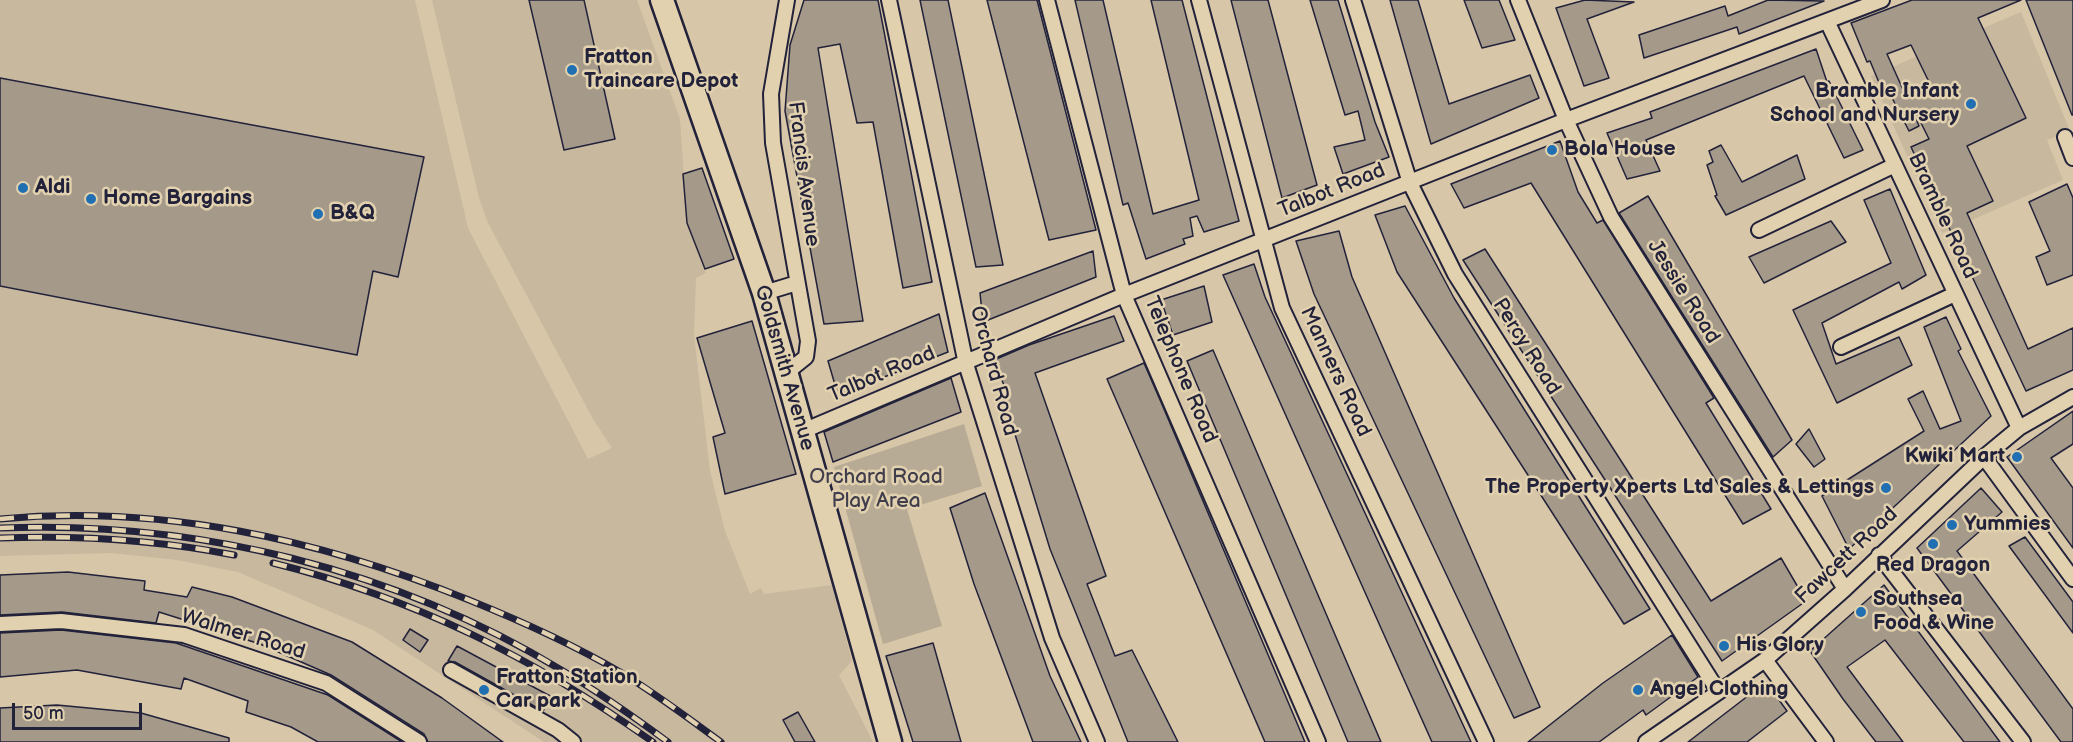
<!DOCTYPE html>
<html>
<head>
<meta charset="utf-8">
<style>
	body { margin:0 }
	#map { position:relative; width:2073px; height:742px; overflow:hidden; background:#d7c6a7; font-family:"Balsamiq Sans",sans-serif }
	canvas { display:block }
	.scale { position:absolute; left:12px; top:703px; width:130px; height:27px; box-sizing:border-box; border:3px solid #22223b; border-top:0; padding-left:8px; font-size:18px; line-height:21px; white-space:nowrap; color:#22223b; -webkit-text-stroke:4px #e2d1ae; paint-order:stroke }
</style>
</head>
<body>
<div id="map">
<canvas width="2073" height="742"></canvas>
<div class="scale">50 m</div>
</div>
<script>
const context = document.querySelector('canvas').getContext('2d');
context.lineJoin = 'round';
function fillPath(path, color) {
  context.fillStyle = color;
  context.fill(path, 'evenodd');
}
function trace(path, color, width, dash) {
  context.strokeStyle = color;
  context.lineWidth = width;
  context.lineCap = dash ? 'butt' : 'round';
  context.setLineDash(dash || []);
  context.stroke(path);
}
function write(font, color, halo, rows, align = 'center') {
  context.font = font + ' "Balsamiq Sans",sans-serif';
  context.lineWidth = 5;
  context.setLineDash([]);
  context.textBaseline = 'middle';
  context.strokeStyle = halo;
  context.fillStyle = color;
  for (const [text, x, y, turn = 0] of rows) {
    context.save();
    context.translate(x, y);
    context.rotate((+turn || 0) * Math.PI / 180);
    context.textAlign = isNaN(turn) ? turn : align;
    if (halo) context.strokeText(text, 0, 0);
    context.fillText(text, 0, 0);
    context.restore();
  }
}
fillPath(new Path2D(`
	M0 0H415L468 228 588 459 612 448 593 419 488 223 479 198 432 0H637L680 119 687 223 706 273 696 278 694 335 710 471 725 531 750 594 761 588 764 594 832 585 852 661 839 675 873 742H544L373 630 238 572 177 560 112 553 0 556Z
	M2021 12 2070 131 2047 140 2063 180 1942 233 1871 76Z`), '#c8b89e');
fillPath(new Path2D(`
	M964 424 982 486 907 509 942 626 883 644 834 467Z`), '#b8ab95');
const building = new Path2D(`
	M529 0H584L615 139 564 150Z
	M804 0H878L932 282 903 288 873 122 857 123 840 44 818 48 863 321 824 324 785 111 790 45Z
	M920 0H948L1003 265 976 267Z
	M987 0H1037L1096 230 1049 240Z
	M1075 0H1103L1153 214 1199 200 1151 0H1182L1239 221 1204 232 1197 216 1190 218 1193 236 1183 239 1185 244 1146 259 1128 203 1123 205Z
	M1231 0H1268L1317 185 1282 198Z
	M1310 0H1338L1375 122 1389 157 1343 174 1334 147 1365 140 1358 111 1345 115Z
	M1390 0H1418L1449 104 1530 75 1539 98 1431 144Z
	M1464 0H1499L1515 40 1482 48Z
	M1585 0 1634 2 1587 19 1609 78 1584 86 1556 8Z
	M1768 0 1824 1 1739 34 1737 27 1644 58 1639 35 1725 6 1728 16Z
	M1912 0H2021L1978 18 2026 118 1967 146 1993 201 1967 213 2028 349 2073 328V370L2026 391 1911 147 1929 139 1916 113 1914 114 1919 126 1909 131 1888 90 1883 92 1870 61 1867 62 1851 23ZM1911 45 1929 82 1905 94 1887 54Z
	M2026 0H2073V115H2072Z
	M1816 49 1827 82 1829 81 1863 150 1844 158 1804 76 1646 140 1660 171 1627 179 1607 133 1652 118 1650 112Z
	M0 78 424 157 398 277 373 271 357 355 0 286Z
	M1560 141 1578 192 1597 223 1603 220 1714 398 1706 403 1771 509 1743 524 1531 183 1464 208 1451 184Z
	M1721 145 1742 182 1797 155 1805 179 1726 215 1715 196 1717 195 1707 165 1713 162 1709 151Z
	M702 168 734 259 705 269 687 223 683 174Z
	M2067 184 2073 198V275L2047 285 2036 257 2050 251 2029 202Z
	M1890 189 1926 275 1902 289 1899 282 1822 323 1836 364 1899 337 1912 365 1837 403 1793 310 1891 263 1864 200Z
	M1648 196 1792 440 1773 457 1619 213Z
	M1405 206 1454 298 1650 609 1624 624 1397 272 1375 215Z
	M1831 221 1846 242 1764 283 1749 257Z
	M1339 231 1352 277 1540 707 1514 718 1314 294 1296 241Z
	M1485 249 1711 601 1781 558 1806 601 1722 661 1463 260Z
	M1093 251 1096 277 983 322 980 293Z
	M1254 264 1265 297 1471 742H1432L1223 275Z
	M1204 286 1212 322 1173 335 1161 300Z
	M939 314 948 352 838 395 828 361Z
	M1114 316 1124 341 1035 373 1106 576 1087 584 1115 656 1132 650 1178 742H1128L1050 549 1003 395 1007 393 994 360 1029 345Z
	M1946 317 1961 349 1958 351 1991 416 1849 549 1822 496 1924 431 1908 399 1923 391 1940 429 1961 421 1924 327Z
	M752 321 796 474 725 494 713 437 725 433 697 338Z
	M1213 350 1381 742H1348L1187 361Z
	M1144 363 1164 409 1305 742H1265L1107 379Z
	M951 378 961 412 833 462 824 432Z
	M2073 411V444L2051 458 2073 488V548L2007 457Z
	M1809 429 1825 459 1814 467 1796 444Z
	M1981 488 2002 512 1957 551 2073 709V742H2061L1917 548Z
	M985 493 1050 676 1081 742H1033L974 584 950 508Z
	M2025 537 2073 602V633L2009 546Z
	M68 572 145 581 144 590 187 597 192 587 232 597 352 642 442 698 503 742H428L424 734 331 675 260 644 159 612 156 623 62 612 0 615V575Z
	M1884 585 2000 742H1964L1885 640 1847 667 1903 742H1876L1843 699 1810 651Z
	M410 629 428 640 420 652 403 640Z
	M61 630 176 643 328 695 402 742H318L291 727 246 712 248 701 184 678 181 689 77 670 0 677V633Z
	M1672 635 1698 677 1646 715 1643 710 1599 742H1528L1603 683Z
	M933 643 961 742H913L886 656Z
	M457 646 552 697 543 711 455 662 448 661Z
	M1766 682 1787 711 1747 742H1688Z
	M57 705 141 713 229 738V742H0V708Z
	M798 712 815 742H795L783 720Z`);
fillPath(building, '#a59989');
trace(building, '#22223b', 1.5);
const minor = new Path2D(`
	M889 0 966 364 1052 638 1097 742
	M1047 0 1124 295 1318 742
	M1199 0 1282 308 1486 742
	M1353 0 1410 183 1455 274 1718 691
	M1518 0 1566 120 1611 217 1845 589
	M1827 21 2019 428
	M2065 137 2073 158
	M1759 230 1895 165
	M764 293 797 283
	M1841 347 1955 294
	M786 373 806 357 808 341 773 143 771 94 787 0
	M803 431 1124 295 1566 120 1882 0
	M1984 457 2073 579
	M1879 555 2023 742
	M0 624 61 621 184 635 326 683 419 742
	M1765 660 1826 742
	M451 670 558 730 573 742
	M1646 742 1765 660 1845 589 1984 457 2019 428 2073 397`);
const primary = new Path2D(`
	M662 0 764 293 890 742`);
trace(minor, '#22223b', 18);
trace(primary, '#22223b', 27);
trace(minor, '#e2d1ae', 14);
trace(primary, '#e2d1ae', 22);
const rail = new Path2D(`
	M0 519C163 504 318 539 469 600 521 621 572 644 620 672 655 693 688 718 721 742
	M0 528C196 520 395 569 563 671 600 693 634 717 668 742
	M0 538C79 535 157 540 234 555
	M273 563C414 598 534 658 653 742`);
trace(rail, '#22223b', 7);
trace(rail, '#e2d1ae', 4.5, [14]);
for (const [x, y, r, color] of [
	[572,70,6,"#1f6fb2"],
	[1971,104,6,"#1f6fb2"],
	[1552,150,6,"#1f6fb2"],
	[23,188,6,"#1f6fb2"],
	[91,199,6,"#1f6fb2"],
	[318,214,6,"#1f6fb2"],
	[2017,457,6,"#1f6fb2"],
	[1886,488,6,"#1f6fb2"],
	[1952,525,6,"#1f6fb2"],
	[1933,544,6,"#1f6fb2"],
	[1861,612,6,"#1f6fb2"],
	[1724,646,6,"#1f6fb2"],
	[484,690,6,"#1f6fb2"],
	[1638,690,6,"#1f6fb2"]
]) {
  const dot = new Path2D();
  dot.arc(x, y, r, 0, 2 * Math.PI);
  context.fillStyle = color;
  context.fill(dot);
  trace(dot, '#e2d1ae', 2);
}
write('bold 21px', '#22223b', '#e2d1ae', [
	["Fratton",584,58],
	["Traincare Depot",584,82],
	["Bramble Infant",1959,92,"right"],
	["School and Nursery",1959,116,"right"],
	["Bola House",1564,150],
	["Aldi",35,188],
	["Home Bargains",103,199],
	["B&Q",330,214],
	["Kwiki Mart",2005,457,"right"],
	["The Property Xperts Ltd Sales & Lettings",1874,488,"right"],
	["Yummies",1964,525],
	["Red Dragon",1933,566,"center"],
	["Southsea",1873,600],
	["Food & Wine",1873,624],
	["His Glory",1736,646],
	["Fratton Station",496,678],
	["Car park",496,702],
	["Angel Clothing",1650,690]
], 'left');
write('21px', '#22223b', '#e2d1ae', [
	["Francis Avenue",803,174,83],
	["Talbot Road",1332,191,-22],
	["Bramble Road",1942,216,65],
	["Jessie Road",1683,292,58],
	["Percy Road",1526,347,58],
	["Goldsmith Avenue",784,368,74],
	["Telephone Road",1180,370,67],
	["Orchard Road",993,371,75],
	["Manners Road",1335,372,65],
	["Talbot Road",882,375,-23],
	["Fawcett Road",1847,556,-43],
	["Walmer Road",243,635,17]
]);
write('21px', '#403d4d', '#e2d1ae', [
	["Orchard Road",876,478],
	["Play Area",876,502]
]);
</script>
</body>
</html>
